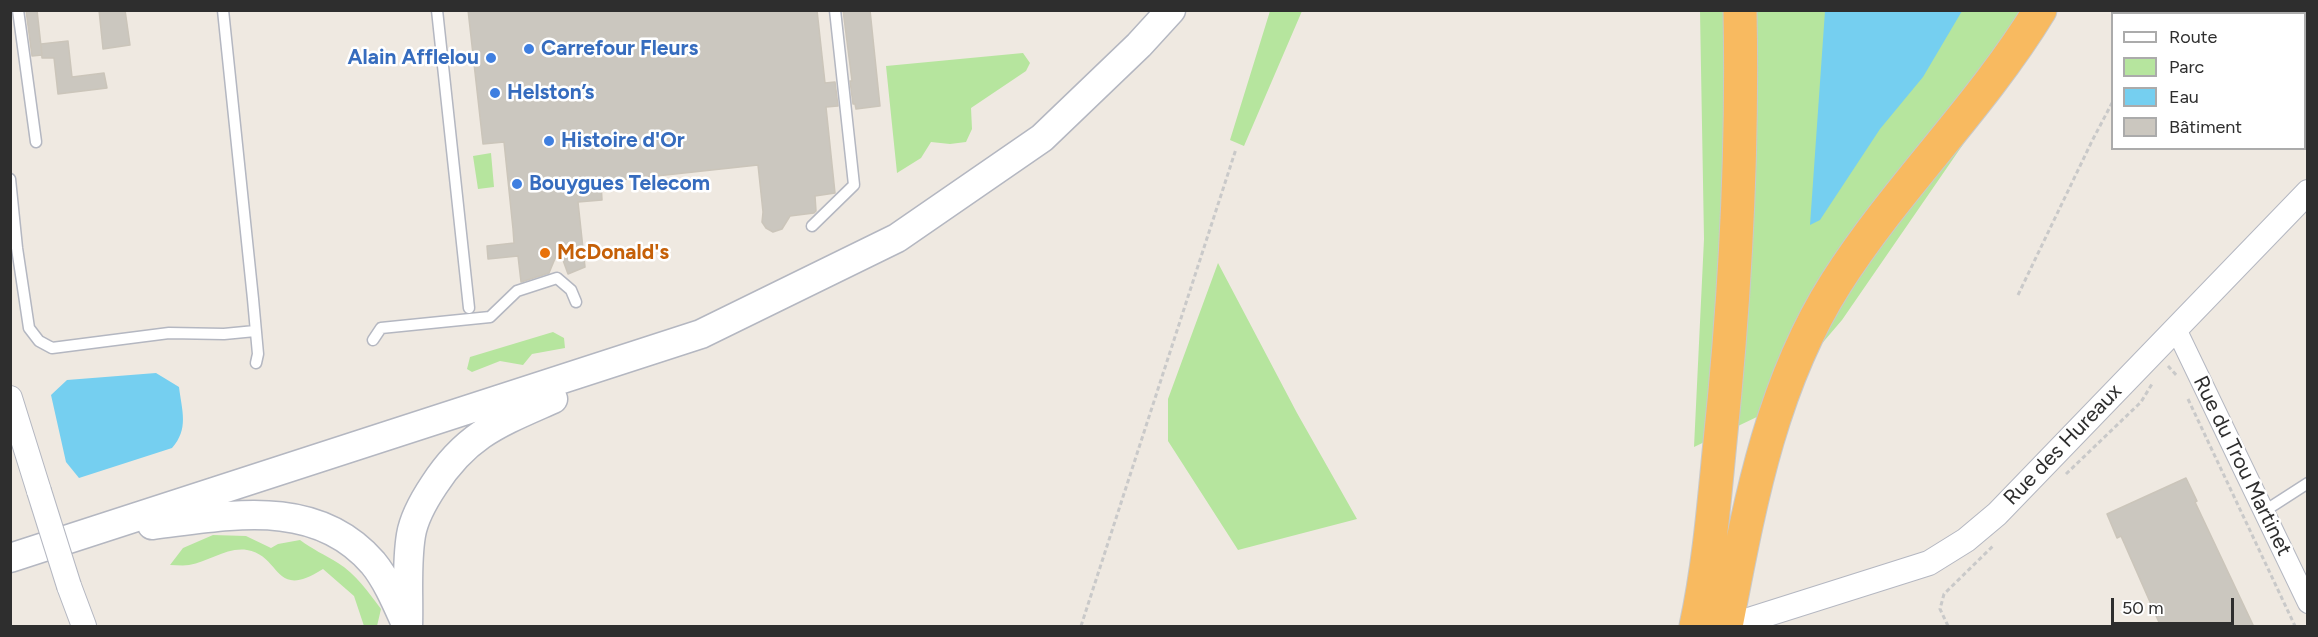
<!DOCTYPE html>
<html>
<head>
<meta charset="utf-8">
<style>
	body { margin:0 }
	#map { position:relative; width:2318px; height:637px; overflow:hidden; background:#efe9e1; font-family:Figtree,sans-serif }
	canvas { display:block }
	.frame { position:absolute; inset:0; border:12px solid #2e2e2e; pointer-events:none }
	.legend { position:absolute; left:2111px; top:12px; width:195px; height:138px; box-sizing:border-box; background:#fff; border:2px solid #ababab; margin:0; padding:8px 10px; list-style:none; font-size:18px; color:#2e2e2e }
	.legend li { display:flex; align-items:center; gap:12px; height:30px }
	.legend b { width:30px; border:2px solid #ababab }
	.scale { position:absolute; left:2111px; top:598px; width:123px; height:27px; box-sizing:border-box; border:3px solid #2e2e2e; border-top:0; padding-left:8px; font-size:18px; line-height:21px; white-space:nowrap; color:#2e2e2e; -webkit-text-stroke:4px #fff; paint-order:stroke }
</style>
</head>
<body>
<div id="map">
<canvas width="2318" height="637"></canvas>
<div class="frame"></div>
<ul class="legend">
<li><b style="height:8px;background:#fff"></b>Route</li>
<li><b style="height:16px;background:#b6e59e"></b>Parc</li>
<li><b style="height:16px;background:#75cff0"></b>Eau</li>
<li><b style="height:16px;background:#cbc7bf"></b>Bâtiment</li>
</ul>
<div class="scale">50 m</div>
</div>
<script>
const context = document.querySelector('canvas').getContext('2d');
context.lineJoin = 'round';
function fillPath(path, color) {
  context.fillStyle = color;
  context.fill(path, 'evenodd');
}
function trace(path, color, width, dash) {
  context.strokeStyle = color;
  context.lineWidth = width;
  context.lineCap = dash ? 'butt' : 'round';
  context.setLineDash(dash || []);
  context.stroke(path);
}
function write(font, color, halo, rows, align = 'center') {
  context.font = font + ' Figtree,sans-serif';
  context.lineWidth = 5;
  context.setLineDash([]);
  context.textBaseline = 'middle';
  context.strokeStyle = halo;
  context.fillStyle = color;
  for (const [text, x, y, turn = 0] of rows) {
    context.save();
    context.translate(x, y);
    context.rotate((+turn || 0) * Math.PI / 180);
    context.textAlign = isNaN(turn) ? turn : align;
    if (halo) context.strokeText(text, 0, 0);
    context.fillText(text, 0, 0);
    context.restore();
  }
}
fillPath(new Path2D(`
	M1270 11H1302L1244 146 1230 140Z
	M1700 11H2055L1842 320 1761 415 1694 447 1704 239Z
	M1023 53 1030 63 1026 71 971 108 972 129 966 142 950 144 931 142 921 158 897 173 886 66Z
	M491 153 494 187 478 189 473 156Z
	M1218 263 1297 413 1357 519 1238 550 1168 441V399Z
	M553 332 564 338 565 348 532 354 523 365 500 361 472 372 467 369 470 357Z
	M213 535 246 536 271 548 278 544 300 540C312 549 325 555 338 563 355 573 369 593 381 609L377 626H364L354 596 323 569C273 601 282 556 247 550 226 547 209 562 189 565 183 566 176 565 170 565L183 548Z`), '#b6e59e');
fillPath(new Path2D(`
	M1825 11H1962L1923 77 1880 129 1820 220 1810 225Z
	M156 373 179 387C182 411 189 429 172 448L79 478 66 462 51 395 67 380Z`), '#75cff0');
const building = new Path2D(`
	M26 10H37L42 55 32 56Z
	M99 10H125L130 45 103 49Z
	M468 10H817L825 83 835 82 838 106 826 107 835 193 815 196 816 211 814 213 790 216 782 229 773 232 766 228 762 222 763 212 758 165 601 182 602 200 578 202 585 267 568 274 559 249 549 273 521 282 518 256 488 259 487 246 514 243 513 229 504 142 483 144Z
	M843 10H870L880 106 856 109 855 104H853L850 81H852Z
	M68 41 72 77 104 73 107 88 58 94 54 58H42L41 44Z
	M2186 478 2197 501 2195 502 2254 627H2161L2121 536 2117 538 2107 514Z`);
fillPath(building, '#cbc7bf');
trace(building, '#cbc5ba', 1.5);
const service = new Path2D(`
	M18 10 36 142
	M223 10 253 299 258 354 256 363
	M437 10 469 308
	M10 179 17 248 29 328 39 341 52 348 169 333 224 334 255 331
	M812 226 854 185 835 10
	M373 340 381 328 490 317 517 291 557 278 571 290 576 302
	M2263 512 2308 483`);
const minor = new Path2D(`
	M2176 329 2308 603`);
const tertiary = new Path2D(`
	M10 398 39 491
	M69 586 84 626
	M1730 626 1929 563 1966 540 1997 514 2308 192`);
const secondary = new Path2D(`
	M152 525C228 516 315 496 373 563 387 580 397 604 406 624
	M10 558 701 334 897 238 1042 138 1139 45 1171 10
	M408 626C409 596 406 565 411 535 414 517 424 500 434 485 467 434 499 423 553 399`);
const trunk = new Path2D(`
	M1696 626C1709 566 1714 503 1720 442 1735 299 1743 154 1740 10
	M1726 626C1749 508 1770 387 1836 283 1897 187 1981 107 2040 10`);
trace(service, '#b4b7c1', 13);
trace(minor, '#b4b7c1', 22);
trace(tertiary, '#b4b7c1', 26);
trace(secondary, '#b4b7c1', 31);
trace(trunk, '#c9c9c9', 35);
trace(new Path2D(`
	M2184 14 2187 10
	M2018 295 2092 141 2112 103
	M2168 366 2178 377
	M2188 399 2295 626
	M2066 474 2141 402 2152 384
	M1081 626 1236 149
	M1948 626 1940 609 1944 594 1993 546`), '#c9c9c9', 3, [4.5, 3]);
trace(service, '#fff', 10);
trace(minor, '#fff', 20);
trace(tertiary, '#fff', 24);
trace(secondary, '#fff', 28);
trace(trunk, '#f8ba60', 33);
const tertiaryBridge = new Path2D(`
	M39 491 69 586`);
trace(tertiaryBridge, '#b4b7c1', 26, []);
trace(tertiaryBridge, '#fff', 24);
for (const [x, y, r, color] of [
	[529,49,6,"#3f7fe0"],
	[491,58,6,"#3f7fe0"],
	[495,93,6,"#3f7fe0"],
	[549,141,6,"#3f7fe0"],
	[517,184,6,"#3f7fe0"],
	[545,253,6,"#e8710a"]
]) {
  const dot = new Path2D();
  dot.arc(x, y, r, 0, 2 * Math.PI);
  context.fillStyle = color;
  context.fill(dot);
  trace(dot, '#fff', 2);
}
write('bold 21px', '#366cbe', '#fff', [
	["Carrefour Fleurs",541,49],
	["Alain Afflelou",479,58,"right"],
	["Helston’s",507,93],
	["Histoire d'Or",561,141],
	["Bouygues Telecom",529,184]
], 'left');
write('bold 21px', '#c56008', '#fff', [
	["McDonald's",557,253]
], 'left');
write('21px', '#2e2e2e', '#fff', [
	["Rue des Hureaux",2063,445,-46],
	["Rue du Trou Martinet",2242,466,64]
]);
</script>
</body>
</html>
